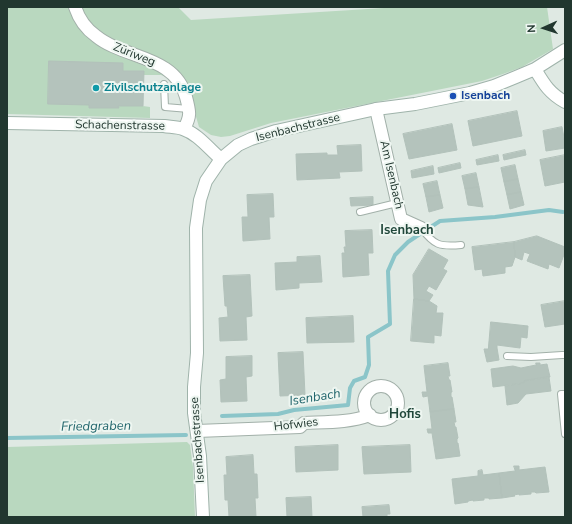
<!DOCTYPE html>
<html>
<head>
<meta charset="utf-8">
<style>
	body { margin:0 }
	#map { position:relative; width:572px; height:524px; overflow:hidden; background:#dfe9e3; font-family:"Nunito Sans",sans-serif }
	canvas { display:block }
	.frame { position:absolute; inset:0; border:8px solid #21372f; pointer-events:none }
	.north { position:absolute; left:524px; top:8px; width:40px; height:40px; -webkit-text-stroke:3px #eef6f1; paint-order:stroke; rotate:267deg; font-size:11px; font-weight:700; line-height:16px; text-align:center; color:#21372f }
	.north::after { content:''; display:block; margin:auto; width:14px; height:18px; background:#21372f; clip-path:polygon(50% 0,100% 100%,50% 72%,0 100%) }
</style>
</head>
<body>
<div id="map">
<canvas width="572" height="524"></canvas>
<div class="frame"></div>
<div class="north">N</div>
</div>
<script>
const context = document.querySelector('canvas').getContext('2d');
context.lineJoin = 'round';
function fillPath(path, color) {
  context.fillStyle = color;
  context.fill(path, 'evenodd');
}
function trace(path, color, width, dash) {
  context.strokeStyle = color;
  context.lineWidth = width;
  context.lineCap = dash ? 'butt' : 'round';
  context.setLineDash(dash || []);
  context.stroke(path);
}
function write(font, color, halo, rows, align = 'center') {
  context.font = font + ' "Nunito Sans",sans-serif';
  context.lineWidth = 4;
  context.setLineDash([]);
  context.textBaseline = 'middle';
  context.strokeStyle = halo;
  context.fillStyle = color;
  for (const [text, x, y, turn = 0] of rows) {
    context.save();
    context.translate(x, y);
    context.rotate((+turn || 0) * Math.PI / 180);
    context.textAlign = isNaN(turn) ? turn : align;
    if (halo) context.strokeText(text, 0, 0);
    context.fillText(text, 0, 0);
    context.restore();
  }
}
fillPath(new Path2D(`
	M7 7H71L83 30 166 73V77L161 75H140L136 105 150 107V118L7 114Z
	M79 7H178L191 20 400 7H547L553 49 522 67 503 74 482 81 271 123 230 136 221 137 211 135 199 127 190 96 184 81 123 47 90 26Z
	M187 442 190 445 193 467 195 517H7V447Z`), '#b9d8bf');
trace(new Path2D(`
	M222 416 278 414 294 410 348 405 350 388 354 381 365 377 369 365 368 337 390 324 388 271 395 255 408 242 423 232 440 221 495 217 549 210 563 212
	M7 438 186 435`), '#8bc5c9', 4);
const building = new Path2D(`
	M49 61 123 63V71H144L143 106H118L119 108H89V105L48 104Z
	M517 111 522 136 473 146 468 121Z
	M452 124 457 150 409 159 403 134Z
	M562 127 565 143V148L546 151 543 131Z
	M361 145 362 171 339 172 340 178 297 180 296 154 327 153V155H338L337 146Z
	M525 150 526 155 504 160 503 155Z
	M498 155 499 161 477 165 476 160Z
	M565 155V182L545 186 540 160Z
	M460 163 461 168 439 173 438 168Z
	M515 165 518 179 504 182 501 168Z
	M433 166 434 174 412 178 411 171Z
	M476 173 479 187 465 189 462 176Z
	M518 179 521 192 507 195 504 182Z
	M437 181 440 195 426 197 423 184Z
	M479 187 483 207 468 205 465 189Z
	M521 192 524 205 510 209 507 195Z
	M273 194 274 217H269L270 239 243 241 242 217H248L247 195Z
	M440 195 443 208 429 212 426 197Z
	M373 197V205L351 206 350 198Z
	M372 230 373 253H368L369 275 343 277 342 253H345L344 247H346L345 231Z
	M537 236 565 247V252L559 268 549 264 548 269 527 261 530 254 524 252 522 260 515 257 514 242Z
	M514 242 515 257 512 266 505 267V273L483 276 482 269 475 270 472 247Z
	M429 249 448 260 443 269 447 271 436 290 429 286 426 291 433 295 429 301 414 299 413 275Z
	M320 256 322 282 299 283V288L276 290 275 263 297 262V257Z
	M250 275 252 316 246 317 247 340 220 341 219 318 228 317 227 306H225L223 276Z
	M414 299 429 301 437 306 436 313H443L441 336 434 335V343L411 341Z
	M565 301V324L545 327 541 305Z
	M353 316 354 342 307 343 306 318Z
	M491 322 528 326 527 338 521 337 520 348 497 345V348L499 360 487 362 484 349H488Z
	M303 352 305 395 280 396 278 353Z
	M252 356V376L246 377 247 401 221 402 220 380 226 379V357Z
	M448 363 450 376H448L449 380H450L452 392H451V397H452L454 409 430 412 428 396 423 397 422 392H427L424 366Z
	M536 363H540V365L547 364 550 377 524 381V383L493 387 491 369 513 366 521 368 536 365Z
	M549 377 551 391 526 394 518 403 507 405 505 386 524 383V381Z
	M454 409 456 422H454L455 427H456L458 438 457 439V443H458L460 456 436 459 432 433H428L427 429H432L430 412Z
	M338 445V470L296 472 295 447Z
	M410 445 411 472 364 474 362 447Z
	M253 455 254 474H257L258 498H255L256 517H229L228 500H225L224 475H227L226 457Z
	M514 466H519V470L545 467 549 492 536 493 535 492H531V494L519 495V494L514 495 515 496 502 498 499 473 515 471Z
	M482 470 483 475 499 473 502 498 489 499V498H484V500L473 501V500L468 501V502L455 504 452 479 478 476V471Z
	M311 497 312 517H287L286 498Z
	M389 505 390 514H387V517H363L362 507Z`);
fillPath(building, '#b4c3bc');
trace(building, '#b2c1ba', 1);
const lane = new Path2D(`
	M164 84 165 107 189 109
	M360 212 397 203
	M421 228C434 245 439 247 461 245
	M507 356 531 357 562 355H565
	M565 394H561L565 434`);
const street = new Path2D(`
	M75 7C79 19 86 29 96 36 124 59 175 55 186 97 190 112 191 116 184 129
	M376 109 401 219 421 228
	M364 403a17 17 0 1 1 34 0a17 17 0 1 1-34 0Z
	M197 431 300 427 304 423C326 422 349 423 370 415`);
const secondary = new Path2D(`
	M535 69C544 84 549 93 565 102
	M7 123 164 126C170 127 177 127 183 129 198 134 209 149 221 159
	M203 517 200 456 194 413V387L197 353 196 228 200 200 206 181 221 159 238 145 251 139 276 131 376 109 415 104 470 93 494 86 516 77 535 69 565 50`);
trace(lane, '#a2b0a9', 8);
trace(street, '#a2b0a9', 14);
trace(secondary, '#9fb3aa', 14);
trace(lane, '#fff', 6);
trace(street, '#fff', 12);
trace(secondary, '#fff', 12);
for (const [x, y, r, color] of [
	[96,88,4,"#0f9aa8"],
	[453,96,4,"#1a4fb4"]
]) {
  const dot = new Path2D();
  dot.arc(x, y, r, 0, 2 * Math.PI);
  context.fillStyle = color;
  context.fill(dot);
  trace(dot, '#eef6f1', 1.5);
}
write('12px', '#21372f', '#eef6f1', [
	["Züriweg",134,55,22],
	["Schachenstrasse",120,126,1],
	["Isenbachstrasse",298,128,-14],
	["Am Isenbach",391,175,77],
	["Hofwies",296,425,-7],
	["Isenbachstrasse",198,440,-94]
]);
write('bold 12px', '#0d838f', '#eef6f1', [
	["Zivilschutzanlage",104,88]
], 'left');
write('bold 12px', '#164399', '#eef6f1', [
	["Isenbach",461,96]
], 'left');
write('bold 13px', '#20473a', '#eef6f1', [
	["Isenbach",407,231],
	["Hofis",405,415]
]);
write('italic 13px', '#22666c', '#eef6f1', [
	["Isenbach",315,398,-9],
	["Friedgraben",96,427,-1]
]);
</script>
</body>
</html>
